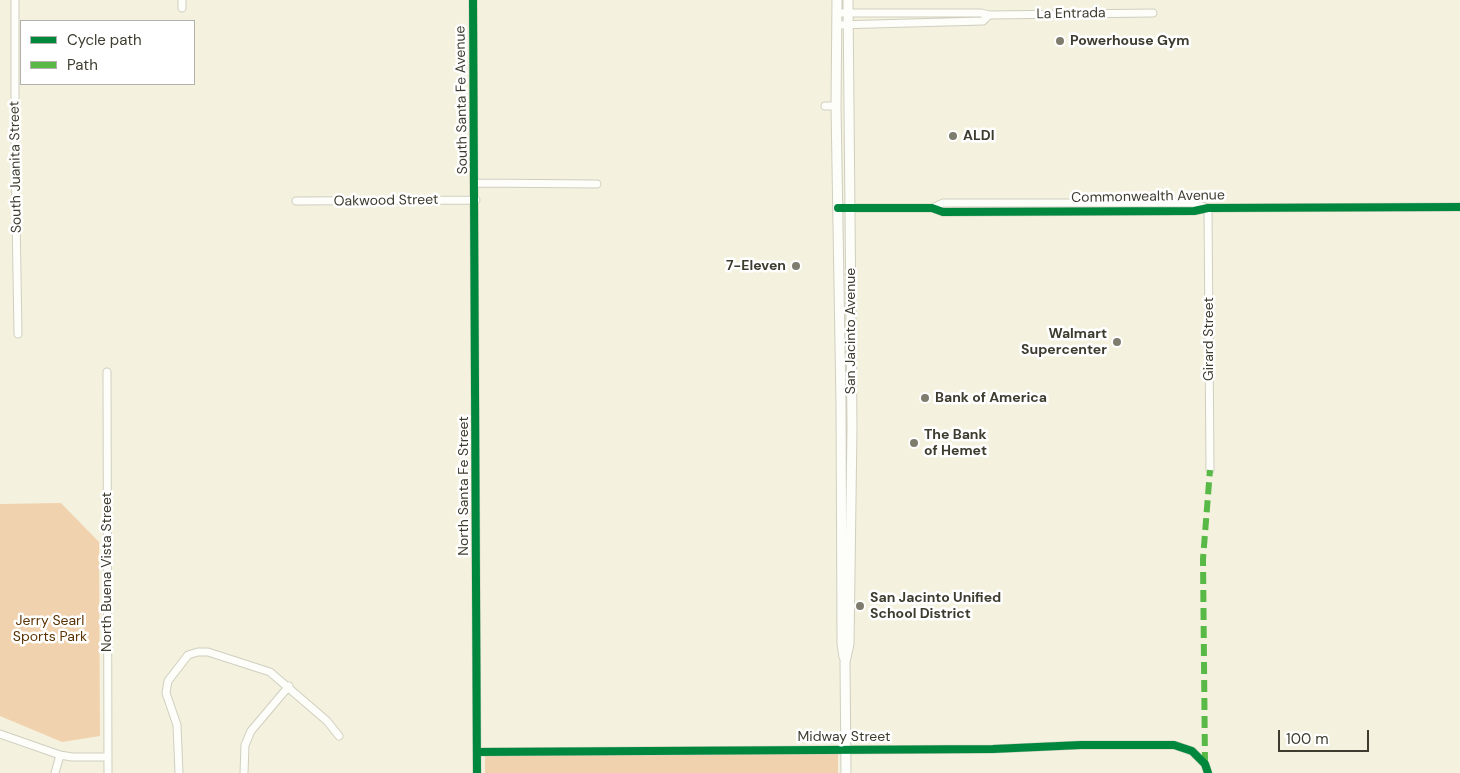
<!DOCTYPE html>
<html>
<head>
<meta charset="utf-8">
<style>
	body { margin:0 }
	#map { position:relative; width:1460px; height:773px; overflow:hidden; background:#f4f2df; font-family:"DM Sans",sans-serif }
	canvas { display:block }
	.legend { position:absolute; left:20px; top:20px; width:175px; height:65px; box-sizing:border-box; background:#fff; border:1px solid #b2b1ac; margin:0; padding:6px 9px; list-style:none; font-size:15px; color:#3e3c2f }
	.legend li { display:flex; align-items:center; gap:10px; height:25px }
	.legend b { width:25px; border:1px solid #b2b1ac }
	.scale { position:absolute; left:1278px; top:730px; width:91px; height:22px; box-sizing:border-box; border:2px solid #3e3c2f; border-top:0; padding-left:6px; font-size:15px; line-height:18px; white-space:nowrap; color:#3e3c2f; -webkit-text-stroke:4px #fff; paint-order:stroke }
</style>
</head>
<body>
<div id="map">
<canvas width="1460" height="773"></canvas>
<ul class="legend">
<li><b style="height:6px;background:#00873e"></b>Cycle path</li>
<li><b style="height:6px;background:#58b947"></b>Path</li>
</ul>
<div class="scale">100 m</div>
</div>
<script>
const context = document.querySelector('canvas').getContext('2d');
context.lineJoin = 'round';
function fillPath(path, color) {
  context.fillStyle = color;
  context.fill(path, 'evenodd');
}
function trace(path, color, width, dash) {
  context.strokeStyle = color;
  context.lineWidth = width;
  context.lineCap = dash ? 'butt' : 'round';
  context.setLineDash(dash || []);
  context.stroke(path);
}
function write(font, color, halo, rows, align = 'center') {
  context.font = font + ' "DM Sans",sans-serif';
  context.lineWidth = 5;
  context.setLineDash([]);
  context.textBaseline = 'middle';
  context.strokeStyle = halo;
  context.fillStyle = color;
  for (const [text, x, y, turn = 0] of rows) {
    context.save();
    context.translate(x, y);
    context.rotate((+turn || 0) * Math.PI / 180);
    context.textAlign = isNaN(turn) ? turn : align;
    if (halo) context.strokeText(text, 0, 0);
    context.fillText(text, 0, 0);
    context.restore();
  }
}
fillPath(new Path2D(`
	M61 503 99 542 100 736 62 742 0 716V504Z
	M485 751 838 752V773H485Z`), '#f1d2ae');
const minor = new Path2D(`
	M15 0V155L18 334
	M182 0V8
	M473 0 477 773
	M837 13H981L989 15 1153 13
	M837 25 983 21 989 15
	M825 106H836
	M475 183 597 184
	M296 201 476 200
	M838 208H932L943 212 1194 211 1208 208 1460 207
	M932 208 943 203H1193L1208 208
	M1208 208 1210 470
	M107 372 108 773
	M0 734 60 755 72 757H108
	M477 752 993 749 1081 745H1174L1192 751 1205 764 1208 773
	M55 773 60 755
	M179 773 177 725 166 693 168 681 188 655 198 652H208L270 672 327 721 339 736
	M244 773 245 745 251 731 289 686`);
const major = new Path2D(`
	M837 0 836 106 841 405 842 644 844 657
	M846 773 845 662 849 644 852 428 848 0`);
trace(minor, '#d0cfbf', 9);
trace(major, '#d0cfbf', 11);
trace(minor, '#fdfdfa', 7);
trace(major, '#fdfdfa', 9);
trace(new Path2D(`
	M1205 764 1203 559 1210 470`), '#58b947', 6, [12, 6]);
trace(new Path2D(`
	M473 0 477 773
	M838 208H932L943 212 1194 211 1208 208 1460 207
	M477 752 993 749 1081 745H1174L1192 751 1205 764 1208 773`), '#00873e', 8);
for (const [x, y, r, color] of [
	[1060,41,5,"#7e7c6d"],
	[953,136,5,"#7e7c6d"],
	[796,266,5,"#7e7c6d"],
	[1117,342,5,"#7e7c6d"],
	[925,398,5,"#7e7c6d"],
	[914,443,5,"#7e7c6d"],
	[860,606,5,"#7e7c6d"]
]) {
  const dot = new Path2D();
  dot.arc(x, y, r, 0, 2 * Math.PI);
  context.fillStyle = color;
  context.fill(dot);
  trace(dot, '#fff', 2);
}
write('14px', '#3e3c2f', '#fff', [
	["La Entrada",1071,14,-1],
	["South Santa Fe Avenue",462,100,-91],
	["South Juanita Street",16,167,-91],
	["Commonwealth Avenue",1148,197,-1],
	["Oakwood Street",386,201,-1],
	["San Jacinto Avenue",851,331,-90],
	["Girard Street",1209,339,-90],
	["North Santa Fe Street",464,486,-90],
	["North Buena Vista Street",107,572,-90],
	["Midway Street",844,737]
]);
write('bold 14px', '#3e3c2f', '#fff', [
	["Powerhouse Gym",1070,41],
	["ALDI",963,136],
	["7-Eleven",786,266,"right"],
	["Walmart",1107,334,"right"],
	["Supercenter",1107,350,"right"],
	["Bank of America",935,398],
	["The Bank",924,435],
	["of Hemet",924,451],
	["San Jacinto Unified",870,598],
	["School District",870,614]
], 'left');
write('14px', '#5d3403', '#fff', [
	["Jerry Searl",50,621],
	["Sports Park",50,637]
]);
</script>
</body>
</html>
